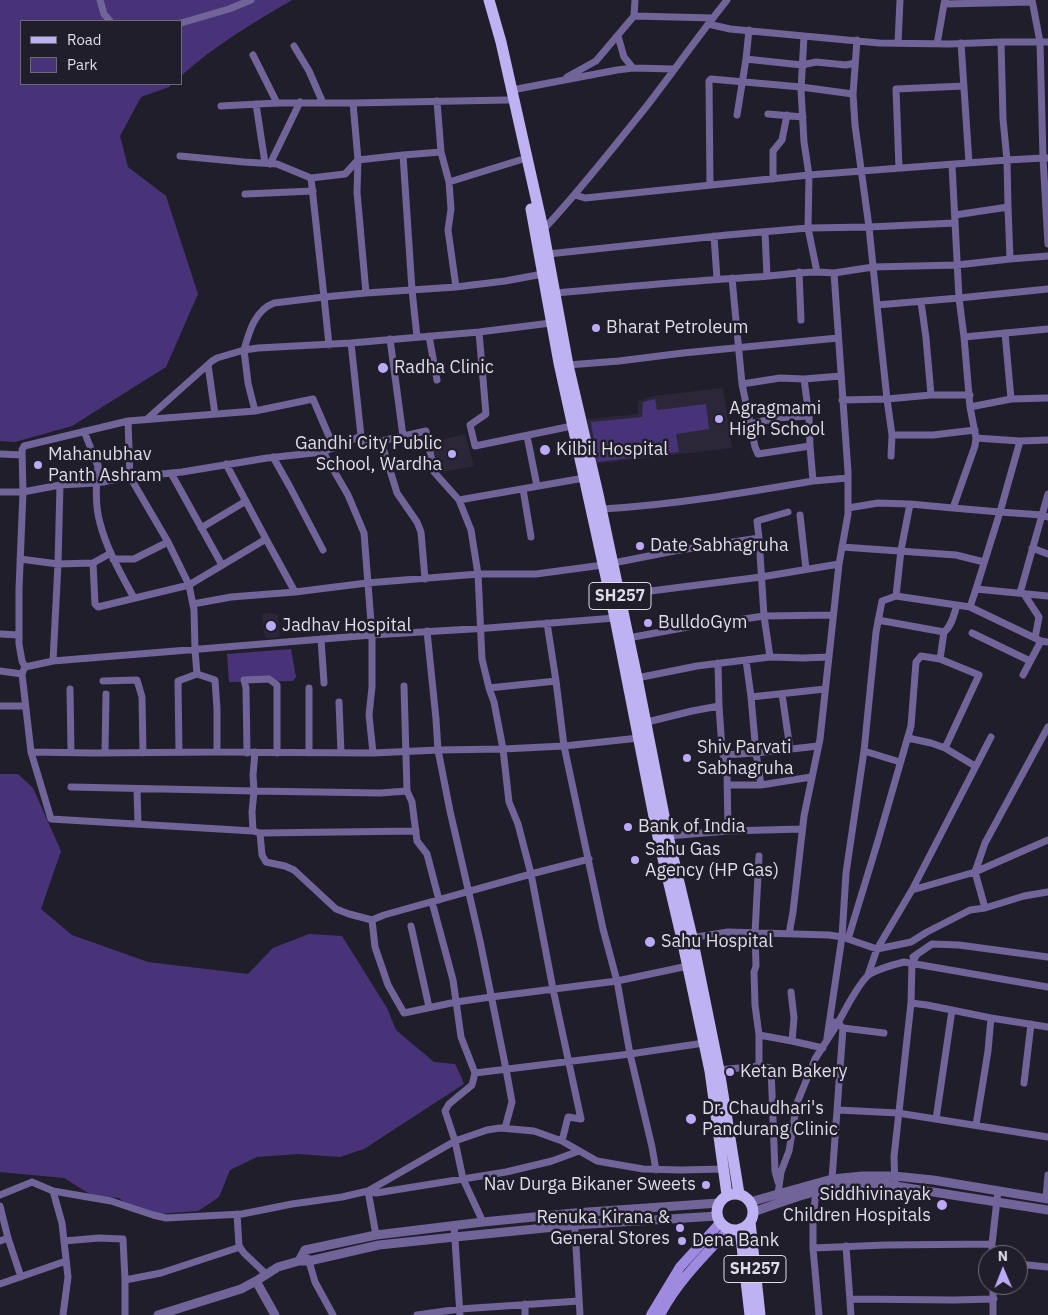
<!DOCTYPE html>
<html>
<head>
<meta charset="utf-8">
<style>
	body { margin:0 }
	#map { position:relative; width:1048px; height:1315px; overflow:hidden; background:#211e2b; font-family:"IBM Plex Sans",sans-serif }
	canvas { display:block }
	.legend { position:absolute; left:20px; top:20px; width:162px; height:65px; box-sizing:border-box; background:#211e2b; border:1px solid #6d6a75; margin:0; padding:6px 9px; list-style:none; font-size:15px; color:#dedce5 }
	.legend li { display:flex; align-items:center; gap:10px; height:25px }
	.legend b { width:25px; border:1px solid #6d6a75 }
	.north { position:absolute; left:978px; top:1245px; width:50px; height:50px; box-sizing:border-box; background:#211e2b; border:1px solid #6d6a75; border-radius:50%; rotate:359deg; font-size:14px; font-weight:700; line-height:20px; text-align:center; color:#dedce5 }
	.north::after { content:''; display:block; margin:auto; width:18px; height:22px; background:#bbaaf6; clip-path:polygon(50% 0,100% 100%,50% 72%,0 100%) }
</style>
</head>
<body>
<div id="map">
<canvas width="1048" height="1315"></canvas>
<ul class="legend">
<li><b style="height:6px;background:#bfb2f2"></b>Road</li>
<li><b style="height:14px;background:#483379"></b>Park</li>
</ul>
<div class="north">N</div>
</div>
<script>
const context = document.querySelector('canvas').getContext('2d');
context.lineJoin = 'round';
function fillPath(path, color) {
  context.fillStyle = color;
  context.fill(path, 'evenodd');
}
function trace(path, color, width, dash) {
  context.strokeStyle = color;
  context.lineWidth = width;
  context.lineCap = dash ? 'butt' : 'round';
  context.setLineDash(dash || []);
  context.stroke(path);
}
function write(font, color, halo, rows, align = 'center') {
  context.font = font + ' "IBM Plex Sans",sans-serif';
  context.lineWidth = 5;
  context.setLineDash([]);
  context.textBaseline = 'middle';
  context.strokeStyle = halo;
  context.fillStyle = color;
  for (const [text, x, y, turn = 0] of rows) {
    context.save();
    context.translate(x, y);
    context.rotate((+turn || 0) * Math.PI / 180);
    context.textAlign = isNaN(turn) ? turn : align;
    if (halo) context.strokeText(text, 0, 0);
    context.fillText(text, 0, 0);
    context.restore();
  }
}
fillPath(new Path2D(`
	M723 388 732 448 594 464 587 419 638 414V401L653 396Z
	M465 434 474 466 438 473 432 442Z
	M271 613 278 615 280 637 265 638 262 614Z`), '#2b2739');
fillPath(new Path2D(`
	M0 0H292C253 23 215 45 181 76V21H21V84H172L169 87 141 97 120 136 128 167 166 196 198 294 166 367 72 426 15 442 0 441Z
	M655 399 657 410 706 404 709 429 676 434 679 452 597 462 591 422 642 417 643 402Z
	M291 649 296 677 293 681 229 682 227 654Z
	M0 774H18L33 788 61 851 41 909 72 935 148 962 248 974 273 948 309 934 342 936 387 1008 396 1030 434 1062 455 1064 461 1076 464 1084 364 1149 340 1157 298 1154 257 1157 230 1170 219 1197 198 1211 158 1214 132 1208 119 1198 93 1196 64 1178 0 1172Z`), '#483379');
trace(new Path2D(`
	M100 0 104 14 110 21
	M635 0 634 16 713 18
	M945 0 944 4 1032 2
	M1032 0 1040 42H1048
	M181 23 229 9 251 0
	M618 36 624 57 633 68
	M1001 42H1040L1043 158H1048
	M898 43 900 0
	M961 43 969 163
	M937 44 944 4
	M294 46 309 71 323 103
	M253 55 277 103
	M746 59 802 65 816 62 846 65 855 63
	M567 77 596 61 634 16
	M512 90 617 70 633 68 674 69
	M853 94 855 125 869 227 877 305 959 298 952 165
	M437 101 441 152
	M353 103 358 160 403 155 441 152 449 182 520 160
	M256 104 265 163
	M221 106 277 103H353L508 100
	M768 114 803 117
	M737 115 746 59 749 30
	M403 155 412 290 417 337
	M180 156 244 162 277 164 311 178
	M358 160 357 192 366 293 456 287
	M358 160 345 174 311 178 324 297 366 293
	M270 164 300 102
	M899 168 896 89 964 86
	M773 179V151L782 140 787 115
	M449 182 451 209 448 230 456 287 505 281 543 274
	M710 185 709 81 711 79 801 87 853 94 857 40
	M245 194 313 191
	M575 195 585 198 809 175 804 142 801 90 804 36 730 29 708 24
	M955 215 1008 207 1007 160 1043 158 1048 244
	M542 231C579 192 612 149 646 107 673 72 699 35 727 0
	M765 232 767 276
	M714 236 717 279
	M548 254 727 235 808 228 809 175 1007 160 1003 119 1001 42 949 44 879 43 804 36
	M1010 259 1048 256
	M799 272 801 320
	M834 273 873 267 957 265 1010 259 1008 207
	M732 278 742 384 755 447 758 454 810 446
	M1048 289 959 298 964 337 970 407 976 438 975 446 953 508 1000 512 1020 441 1048 440
	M556 293C622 287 689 281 756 277 776 276 796 272 817 272L808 228 869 227 955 223
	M921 302 926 338 931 395H970
	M877 305 887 399 931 395
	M479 332 486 414 470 425 475 446 572 426
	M1005 333 1011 399
	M429 336 437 380
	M964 337 1048 329
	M390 339 403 436
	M351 343 361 436
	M208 365 215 414
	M568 365 619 361 683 353 838 338
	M742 384 780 378 804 379 841 376
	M842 400 887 399 892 435 891 456
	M970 407 1011 399 1048 398
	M255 411 248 383 244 350 258 348 351 343 479 332 551 323
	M147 419 212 361 217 358 244 350C249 332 255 310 274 303L324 297 329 345
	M750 424 776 418 809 416
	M84 431 104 482
	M892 435H933L975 430
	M527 436 537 486
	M976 438 1020 441
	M381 441 397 493 417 522 421 532 425 579
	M334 448 313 399 255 411 128 421 130 477 182 472 267 458 323 452 361 436 363 442 381 441 426 431 434 472 459 500 471 530 478 574 482 659 489 688 556 681
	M323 452 348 495 364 533 372 635V687L369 715 373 753
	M0 454 22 455
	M273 457 290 487 323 550
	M226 464 266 539
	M98 465C96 483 95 506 100 523 107 550 121 574 134 598
	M171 473 222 565
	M813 481 848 478
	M523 489 531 537
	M0 492H23L60 485 96 483 130 477 168 542 189 585 266 539 295 592 367 583 478 574H536L603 565 674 551 759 538 764 616 770 657 697 666 637 678
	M459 500 584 478
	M848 508 878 503 910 504
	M602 509C673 505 743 493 813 481L810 446 809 416 804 379
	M800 515 806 569
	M201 528 246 501
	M759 538 757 521 788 512
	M842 547 956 555 984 562
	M1032 548 1048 554
	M20 559 58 564 93 563 111 553
	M113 559H134L168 542
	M93 563 95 604 98 607 189 585 194 610 195 650 197 674
	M976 589 1000 512 1042 515 1048 517
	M1020 593 1048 494
	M1024 594 1039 617 1035 638
	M619 595 761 577 839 564
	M896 596 970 607 1041 641
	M193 604 231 597 295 592
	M970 607 976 589 1048 596
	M878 620 944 632C952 626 954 614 957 605
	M547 623 556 681 564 746 603 929 617 981 630 1054 652 1147 656 1170
	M427 631 436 719 438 750 450 811 480 941 506 1069 512 1102 505 1128
	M972 633 1030 661
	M0 634 19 635
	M628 638 688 627 764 616 833 615
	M321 639 324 683
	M770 657 803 658 828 657
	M940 659 944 632
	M746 660 751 697
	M53 661 372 635 488 628 615 618
	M25 667 22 661 19 644V589L23 492 22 450 24 446 128 421
	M25 667 53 661 58 564 60 485
	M0 671 22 674 24 669
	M22 674 31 752 51 819 253 831
	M1023 675 1041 641 1048 642
	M103 681 137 680 142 697 143 753
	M404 686 407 791 412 802 417 841 427 854 439 900
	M309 688V753
	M489 688 494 702 503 749 509 802 518 824 531 874 553 989 581 1119 568 1117 562 1141
	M70 689 71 752
	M782 694 790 749
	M339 702 341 753
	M0 706H25
	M719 706 722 749 727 772 728 831
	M643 723 692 711 719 706 718 663
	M1048 727 985 843 975 872 985 908 1024 896 1048 892
	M908 738 931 743 945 748
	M818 746 756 753 751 697 825 689
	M864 751 900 762
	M31 752 93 753 217 752 373 753 438 750 503 749 564 746 639 738
	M179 752 178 681 197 674 215 680 217 709V752
	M255 752 253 775 254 791 380 793 407 791
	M105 753 106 694
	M247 753 246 688 244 680 269 679 277 685V753
	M723 755 756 753 761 785 811 777
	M727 785H761
	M71 787 254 791 252 812 253 831 260 833 416 831
	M137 789 138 824
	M260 833 262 855 266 862 285 866 294 870 336 909 349 914 372 920
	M668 836 728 831 802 829
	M589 859 531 874 384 915 372 920 375 947 388 985 404 1013 456 1002 491 997 617 981 688 966
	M912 890 991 737
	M432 902 453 980 461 1037 475 1073 472 1085 449 1104 445 1111 455 1141 463 1179 483 1222
	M411 926 429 1007
	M789 934 793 912 804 816 820 739 839 564 848 514V472L834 273 817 272
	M690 938 728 932 829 935 842 937 827 1038
	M848 939 877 844 911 726 916 662 921 656 940 659 979 675 945 748 975 766
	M877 949 912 890 975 872 1048 840
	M877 949 911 942 927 932 970 910 985 908
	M913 957 932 944 959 945 1048 957
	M868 975 877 949 842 937 846 873 864 751 876 632 882 601 896 596 901 550 910 504 953 508
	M791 992 794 1018 792 1041 823 1048
	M911 1003 927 1005 991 1018 1048 1027
	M835 1022 838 1023C844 1012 860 980 870 974 880 968 892 965 904 962L1048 987
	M843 1028 884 1033
	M759 1035 792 1041
	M759 1066V1035L755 1005 754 972 756 966 755 933 759 856
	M719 1070 759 1066 771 1068 775 1171 778 1182
	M475 1073 630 1054 704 1043
	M1024 1083 1031 1024
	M838 1110 898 1113 1048 1137
	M936 1119 952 1010
	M976 1125 988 1051 991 1018
	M895 1186 894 1157 911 1003 912 963 916 956
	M816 1188 813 1222V1248L819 1315
	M53 1191 111 1201 153 1215 166 1218 242 1214 292 1204 342 1197 368 1191 455 1141 487 1130 500 1128 534 1131 562 1141 597 1161 643 1169 681 1170 724 1169
	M778 1194 781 1172 789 1151 797 1103 815 1059 838 1023 843 1028 832 1179
	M0 1195 32 1182 53 1191 62 1223 68 1277 63 1315
	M1046 1198 1048 1175
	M0 1206 8 1238 21 1277
	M574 1213 580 1315
	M237 1214 239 1246 244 1253 266 1274
	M454 1225 460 1315
	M376 1235 368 1191 376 1193 506 1172 552 1161 579 1151
	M0 1241 8 1238
	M64 1241 99 1238 123 1239 125 1280V1315
	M846 1246 851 1315
	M813 1248 885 1245 992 1244
	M992 1255V1244L998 1191
	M308 1258 315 1282 333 1315
	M1018 1264 1048 1267
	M125 1280 161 1273 240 1247
	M0 1284 66 1261
	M851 1299 954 1300 994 1299
	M417 1315 460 1309 579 1301
	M525 1315V1304
	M993 1315V1285`), '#706498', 7);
trace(new Path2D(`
	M750 1202 778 1194 832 1179 862 1176H894L933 1180 1048 1199
	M753 1212C789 1200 826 1184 864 1183 875 1183 885 1184 895 1186L1048 1210
	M299 1261 305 1250 376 1235 483 1222 574 1213 719 1203
	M256 1281 275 1315
	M158 1315 241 1289 256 1281 278 1267 299 1261H309L379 1245 455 1237 575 1225 717 1216`), '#706498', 9);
trace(new Path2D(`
	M651 1315 680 1267 720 1223
	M660 1315C677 1282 704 1256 729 1229`), '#9e8ade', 10);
trace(new Path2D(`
	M489 0 501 42 543 229 568 365 598 494 637 678 668 836 692 937 719 1070 739 1194
	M531 209 559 363 615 618 658 837 682 939 710 1071 727 1195
	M717 1212a18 18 0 1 1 36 0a18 18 0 1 1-36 0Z
	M750 1222 760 1315
	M740 1229 750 1315`), '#bfb2f2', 11);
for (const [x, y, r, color] of [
	[596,328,5,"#bbaaf6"],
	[383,368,6,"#bbaaf6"],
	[719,419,5,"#bbaaf6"],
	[545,450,6,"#bbaaf6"],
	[452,454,5,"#bbaaf6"],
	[38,465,5,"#bbaaf6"],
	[640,546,5,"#bbaaf6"],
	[648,623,5,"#bbaaf6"],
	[271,626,6,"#bbaaf6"],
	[687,758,5,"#bbaaf6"],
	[628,827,5,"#bbaaf6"],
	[635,860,5,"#bbaaf6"],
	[650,942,6,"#bbaaf6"],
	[730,1072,5,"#bbaaf6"],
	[691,1119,6,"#bbaaf6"],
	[706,1185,5,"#bbaaf6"],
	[942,1205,6,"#bbaaf6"],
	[680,1228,5,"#bbaaf6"],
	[682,1241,5,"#bbaaf6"]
]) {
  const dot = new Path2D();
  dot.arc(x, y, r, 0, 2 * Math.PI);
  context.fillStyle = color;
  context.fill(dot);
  trace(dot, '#211e2b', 2);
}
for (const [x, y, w] of [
	[620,596,62],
	[755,1269,62]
]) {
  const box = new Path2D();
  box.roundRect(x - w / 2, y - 13.5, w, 27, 4);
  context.fillStyle = '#211e2b';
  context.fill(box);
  trace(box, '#dedce5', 1);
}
write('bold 16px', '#dedce5', null, [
	["SH257",620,596],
	["SH257",755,1269]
]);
write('18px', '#dedce5', '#211e2b', [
	["Bharat Petroleum",606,328],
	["Radha Clinic",394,368],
	["Agragmami",729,409],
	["High School",729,430],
	["Gandhi City Public",442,444,"right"],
	["School, Wardha",442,465,"right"],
	["Kilbil Hospital",556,450],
	["Mahanubhav",48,455],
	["Panth Ashram",48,476],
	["Date Sabhagruha",650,546],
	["BulldoGym",658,623],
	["Jadhav Hospital",282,626],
	["Shiv Parvati",697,748],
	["Sabhagruha",697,769],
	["Bank of India",638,827],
	["Sahu Gas",645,850],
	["Agency (HP Gas)",645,871],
	["Sahu Hospital",661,942],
	["Ketan Bakery",740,1072],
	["Dr. Chaudhari's",702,1109],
	["Pandurang Clinic",702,1130],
	["Nav Durga Bikaner Sweets",696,1185,"right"],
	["Siddhivinayak",931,1195,"right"],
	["Children Hospitals",931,1216,"right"],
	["Renuka Kirana &",670,1218,"right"],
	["General Stores",670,1239,"right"],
	["Dena Bank",692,1241]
], 'left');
</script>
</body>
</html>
